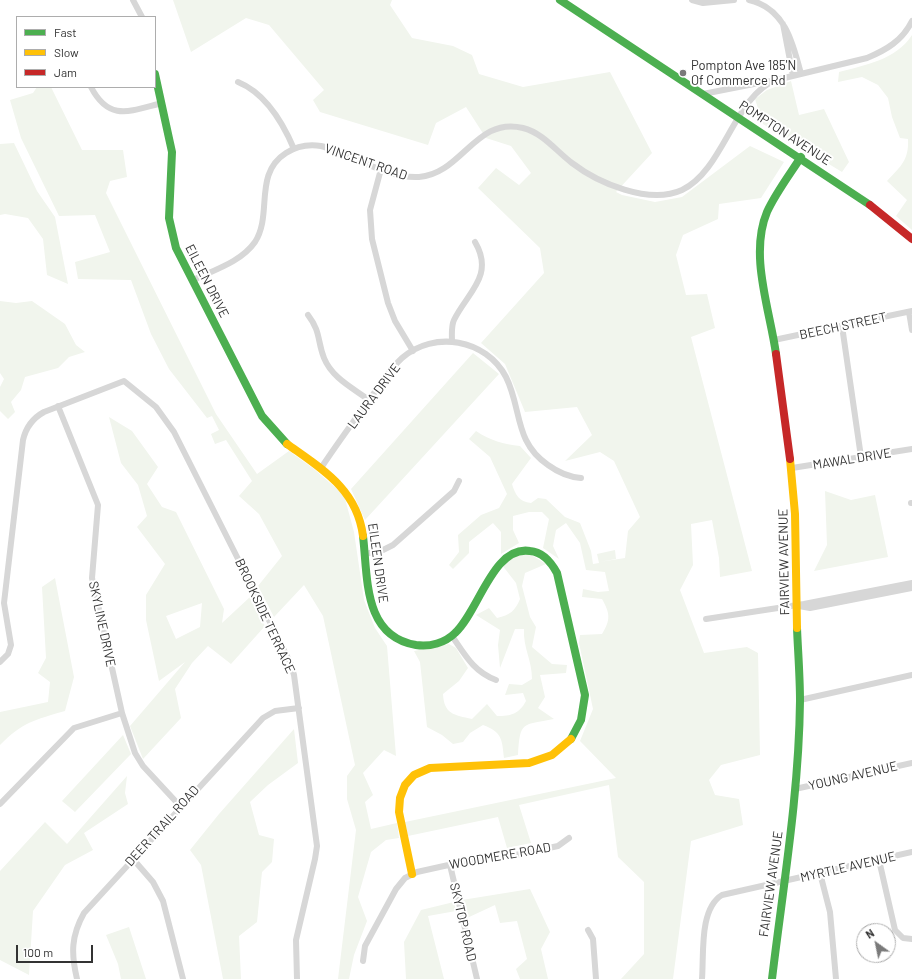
<!DOCTYPE html>
<html>
<head>
<meta charset="utf-8">
<style>
	body { margin:0 }
	#map { position:relative; width:912px; height:979px; overflow:hidden; background:#fff; font-family:Barlow,sans-serif }
	canvas { display:block }
	.legend { position:absolute; left:16px; top:16px; width:140px; height:72px; box-sizing:border-box; background:#fff; border:1px solid #adadad; margin:0; padding:5px 7px; list-style:none; font-size:12px; color:#333 }
	.legend li { display:flex; align-items:center; gap:8px; height:20px }
	.legend b { width:20px; border:1px solid #adadad }
	.north { position:absolute; left:856px; top:923px; width:40px; height:40px; box-sizing:border-box; background:#fff; border:1px solid #adadad; border-radius:50%; rotate:327deg; font-size:11px; font-weight:700; line-height:16px; text-align:center; color:#333 }
	.north::after { content:''; display:block; margin:auto; width:14px; height:18px; background:#7a7a7a; clip-path:polygon(50% 0,100% 100%,50% 72%,0 100%) }
	.scale { position:absolute; left:16px; top:945px; width:77px; height:18px; box-sizing:border-box; border:2px solid #333; border-top:0; padding-left:5px; font-size:12px; line-height:14px; white-space:nowrap; color:#333; -webkit-text-stroke:3px #fff; paint-order:stroke }
</style>
</head>
<body>
<div id="map">
<canvas width="912" height="979"></canvas>
<ul class="legend">
<li><b style="height:5px;background:#4caf50"></b>Fast</li>
<li><b style="height:5px;background:#ffc107"></b>Slow</li>
<li><b style="height:5px;background:#c62828"></b>Jam</li>
</ul>
<div class="north">N</div>
<div class="scale">100 m</div>
</div>
<script>
const context = document.querySelector('canvas').getContext('2d');
context.lineJoin = 'round';
function fillPath(path, color) {
  context.fillStyle = color;
  context.fill(path, 'evenodd');
}
function trace(path, color, width, dash) {
  context.strokeStyle = color;
  context.lineWidth = width;
  context.lineCap = dash ? 'butt' : 'round';
  context.setLineDash(dash || []);
  context.stroke(path);
}
function write(font, color, halo, rows, align = 'center') {
  context.font = font + ' Barlow,sans-serif';
  context.lineWidth = 4;
  context.setLineDash([]);
  context.textBaseline = 'middle';
  context.strokeStyle = halo;
  context.fillStyle = color;
  for (const [text, x, y, turn = 0] of rows) {
    context.save();
    context.translate(x, y);
    context.rotate((+turn || 0) * Math.PI / 180);
    context.textAlign = isNaN(turn) ? turn : align;
    if (halo) context.strokeText(text, 0, 0);
    context.fillText(text, 0, 0);
    context.restore();
  }
}
fillPath(new Path2D(`
	M173 0H392L390 5 412 38 453 46 472 55 479 74 523 87 610 72 652 153 616 192 622 195 655 202 682 197 750 146 784 162 761 198 719 204 718 219 683 235 676 255 686 295 707 294 715 328 691 337 752 571 720 577 719 558 712 520 691 524 693 565 680 590 704 653 747 647 758 653 760 755 721 765 709 780 715 795 739 799 743 825 691 841 673 979H621L644 954V882L618 857 609 785 519 805 531 843 507 848 498 817 408 836 405 822 616 778 580 741 593 709 579 643 580 635 602 634C611 620 610 613 602 599L582 597 583 589 598 592 609 591 605 572 586 570 580 543 566 523 556 530 553 546 559 559 543 548 549 519 542 512H529L513 516V530L519 543 501 554V532L493 523 469 542V553L453 569 449 565 459 552 458 535 481 515 499 508 507 494 490 457 469 439 476 431C491 441 503 444 520 446L531 458 512 484C515 494 519 502 531 503L538 498 546 499 565 517 580 523 591 551 593 564 599 563 597 554 615 550 616 559 599 562 625 558 628 531 640 517 614 461 600 452 565 461 592 435 577 407 525 412 505 364 481 343 544 273 540 248 478 188 496 168 519 185 531 173 511 146 486 138 466 107 436 123 428 145 320 112 313 100 324 90 269 25 246 18 191 52Z
	M912 35V230L896 216 907 200 887 181C901 166 909 160 908 139L900 138 892 117 888 98 878 85 862 77 838 82 839 72C865 65 896 60 912 35Z
	M791 81 799 115 824 109 849 162 842 172 763 124 755 99 767 90Z
	M37 87H51L82 150H123L127 177 110 181 106 193 216 414 257 474 289 451 314 469 344 495 354 532 364 600 375 628 387 646 396 756 384 750 363 773 373 795 365 802 371 829 397 823 399 838 386 840 371 852 358 897 367 921 354 955 349 979H338L356 830 347 799V776L355 765 323 616 304 585 274 617 258 586 282 556 259 514 239 496 252 481 226 440 215 444 211 434 219 430 212 416 207 418 169 369 151 334 131 280 78 279 75 262 110 252 95 215 59 216 21 138 10 100 33 93Z
	M14 143 37 191 55 217 68 284 47 275 43 239 28 218 5 214 0 215V144Z
	M0 301 16 303 32 301 65 324 76 345 85 352 69 357 58 368 25 377 21 390 11 402 15 412 8 419 0 411V387L4 379 0 373Z
	M473 353 499 374 365 520 351 489Z
	M109 417 132 431 158 467 147 484 162 507 176 512 224 609 222 623 250 597 265 626 231 664 208 646 192 663 175 689 181 718 143 759 130 726 185 662 159 681 146 620V595L165 564 137 527 147 516 138 485 121 463ZM202 603 200 627 176 639 166 616Z
	M825 491 851 500 875 495 888 557 814 571 827 545Z
	M530 554 546 564 525 573 522 586 530 617 536 627 532 647 552 664 567 665 566 673 540 675 545 697 538 708 554 719C522 725 520 721 518 755L504 758C502 739 502 732 483 725L470 733 463 742 453 744 442 735 427 727 420 662 414 651 449 644 456 648 468 668 459 681 443 694C444 714 454 715 472 719L487 704 497 716C511 716 519 714 526 701L523 693 505 695 509 684 522 685 532 679C532 660 523 648 524 629H515L500 668 498 645 500 630 476 615 489 608 497 618C510 615 515 611 520 599L516 583 502 565 511 557Z
	M55 578 74 677 65 711C34 720 23 722 0 745V712L48 702 50 682 38 673 46 658 42 587Z
	M294 729 298 763 268 785 250 802 259 835 274 839 272 862 262 872 257 922 239 936 241 979H223L201 865 190 850 219 814Z
	M123 735 131 754 75 812 62 801Z
	M127 776 125 793 128 804 84 833 93 850 65 865 33 911 29 975 0 960V871L45 822 67 844Z
	M530 889 550 932 541 949 548 979H520L516 969 527 959 517 921 500 923 495 905 467 918 462 900Z
	M454 902 456 911 428 916 444 979H406L404 942 421 910Z
	M129 927 146 979H121L118 964 106 935Z`), '#f1f5ed');
trace(new Path2D(`
	M133 0 142 17
	M692 0 703 3 734 0
	M749 0C785 8 793 43 801 74
	M783 24 793 76
	M238 82C265 93 283 123 294 149
	M91 87C109 122 130 111 162 103
	M703 94 769 81
	M381 169 370 210 372 239 388 303 395 321 413 351
	M193 280C214 270 241 262 255 242 273 214 253 174 286 153 297 146 309 144 321 146 351 154 387 179 419 177 462 174 476 116 523 128 543 133 556 151 572 163 598 183 649 205 682 190 724 170 734 96 776 80L867 58C886 50 902 41 912 21
	M909 312 912 330
	M308 315C321 332 317 340 324 358 332 378 353 388 369 400
	M842 326 861 457
	M774 340 912 311
	M452 342C452 335 451 326 454 320 467 293 495 276 475 242
	M58 406 98 505 92 578 122 713 135 753 143 766 180 806
	M321 468C339 441 358 415 377 389 385 378 392 367 402 358 434 330 486 339 506 377 522 409 514 442 548 465 559 473 568 477 581 478
	M792 468 912 449
	M911 503H912
	M365 554 383 550 393 545 454 491 459 481
	M799 606 810 608 912 588
	M706 619 804 604 912 583
	M452 636C465 655 474 672 496 680
	M0 662 8 654 11 645 4 603 23 440C26 427 33 418 44 412L124 381 156 407 174 432 290 662 294 675 317 846 315 859 296 940 297 979
	M800 700 912 675
	M795 789 912 763
	M0 804 74 728 122 713
	M133 859 153 882 163 901 183 979
	M879 860 895 930 903 938 912 939
	M450 865 477 979
	M820 873 830 912 836 979
	M588 930 593 939 596 979
	M363 961 365 946 396 889 405 878 417 872 498 854 511 856 558 846 569 838
	M77 979C71 954 71 936 84 913L263 718 275 711 299 708
	M702 979C704 954 699 909 722 895L912 852`), '#d7d7d7', 6);
trace(new Path2D(`
	M560 0 870 205
	M155 74 172 152 169 218 176 248 262 416 287 444
	M776 354C770 310 749 255 767 212 775 194 790 174 801 157
	M363 536C368 578 363 636 416 645 430 647 445 643 455 633 479 611 493 545 530 551 543 552 551 562 557 573L585 695 581 720 571 739
	M772 979C783 887 799 794 800 701 800 677 798 652 797 628`), '#4caf50', 8);
trace(new Path2D(`
	M287 444C322 469 357 489 363 536
	M790 459 795 514 797 628
	M412 874 399 812 400 798 405 785 414 775 430 768 529 763 552 755 571 739`), '#ffc107', 8);
trace(new Path2D(`
	M870 205 912 239
	M776 354 790 459`), '#c62828', 8);
for (const [x, y, r, color] of [
	[683,73,4,"#7a7a7a"]
]) {
  const dot = new Path2D();
  dot.arc(x, y, r, 0, 2 * Math.PI);
  context.fillStyle = color;
  context.fill(dot);
  trace(dot, '#fff', 1.5);
}
write('13px', '#333', '#fff', [
	["Pompton Ave 185'N",691,66],
	["Of Commerce Rd",691,81]
], 'left');
write('13px', '#333', '#fff', [
	["POMPTON AVENUE",785,133,33],
	["VINCENT ROAD",366,162,19],
	["EILEEN DRIVE",207,281,63],
	["BEECH STREET",843,326,-12],
	["LAURA DRIVE",374,396,-53],
	["MAWAL DRIVE",852,459,-9],
	["FAIRVIEW AVENUE",784,562,-91],
	["EILEEN DRIVE",378,563,82],
	["BROOKSIDE TERRACE",265,616,65],
	["SKYLINE DRIVE",102,624,78],
	["YOUNG AVENUE",853,776,-13],
	["DEER TRAIL ROAD",162,826,-48],
	["WOODMERE ROAD",500,856,-10],
	["MYRTLE AVENUE",848,867,-13],
	["FAIRVIEW AVENUE",771,884,-82],
	["SKYTOP ROAD",463,922,77]
]);
</script>
</body>
</html>
